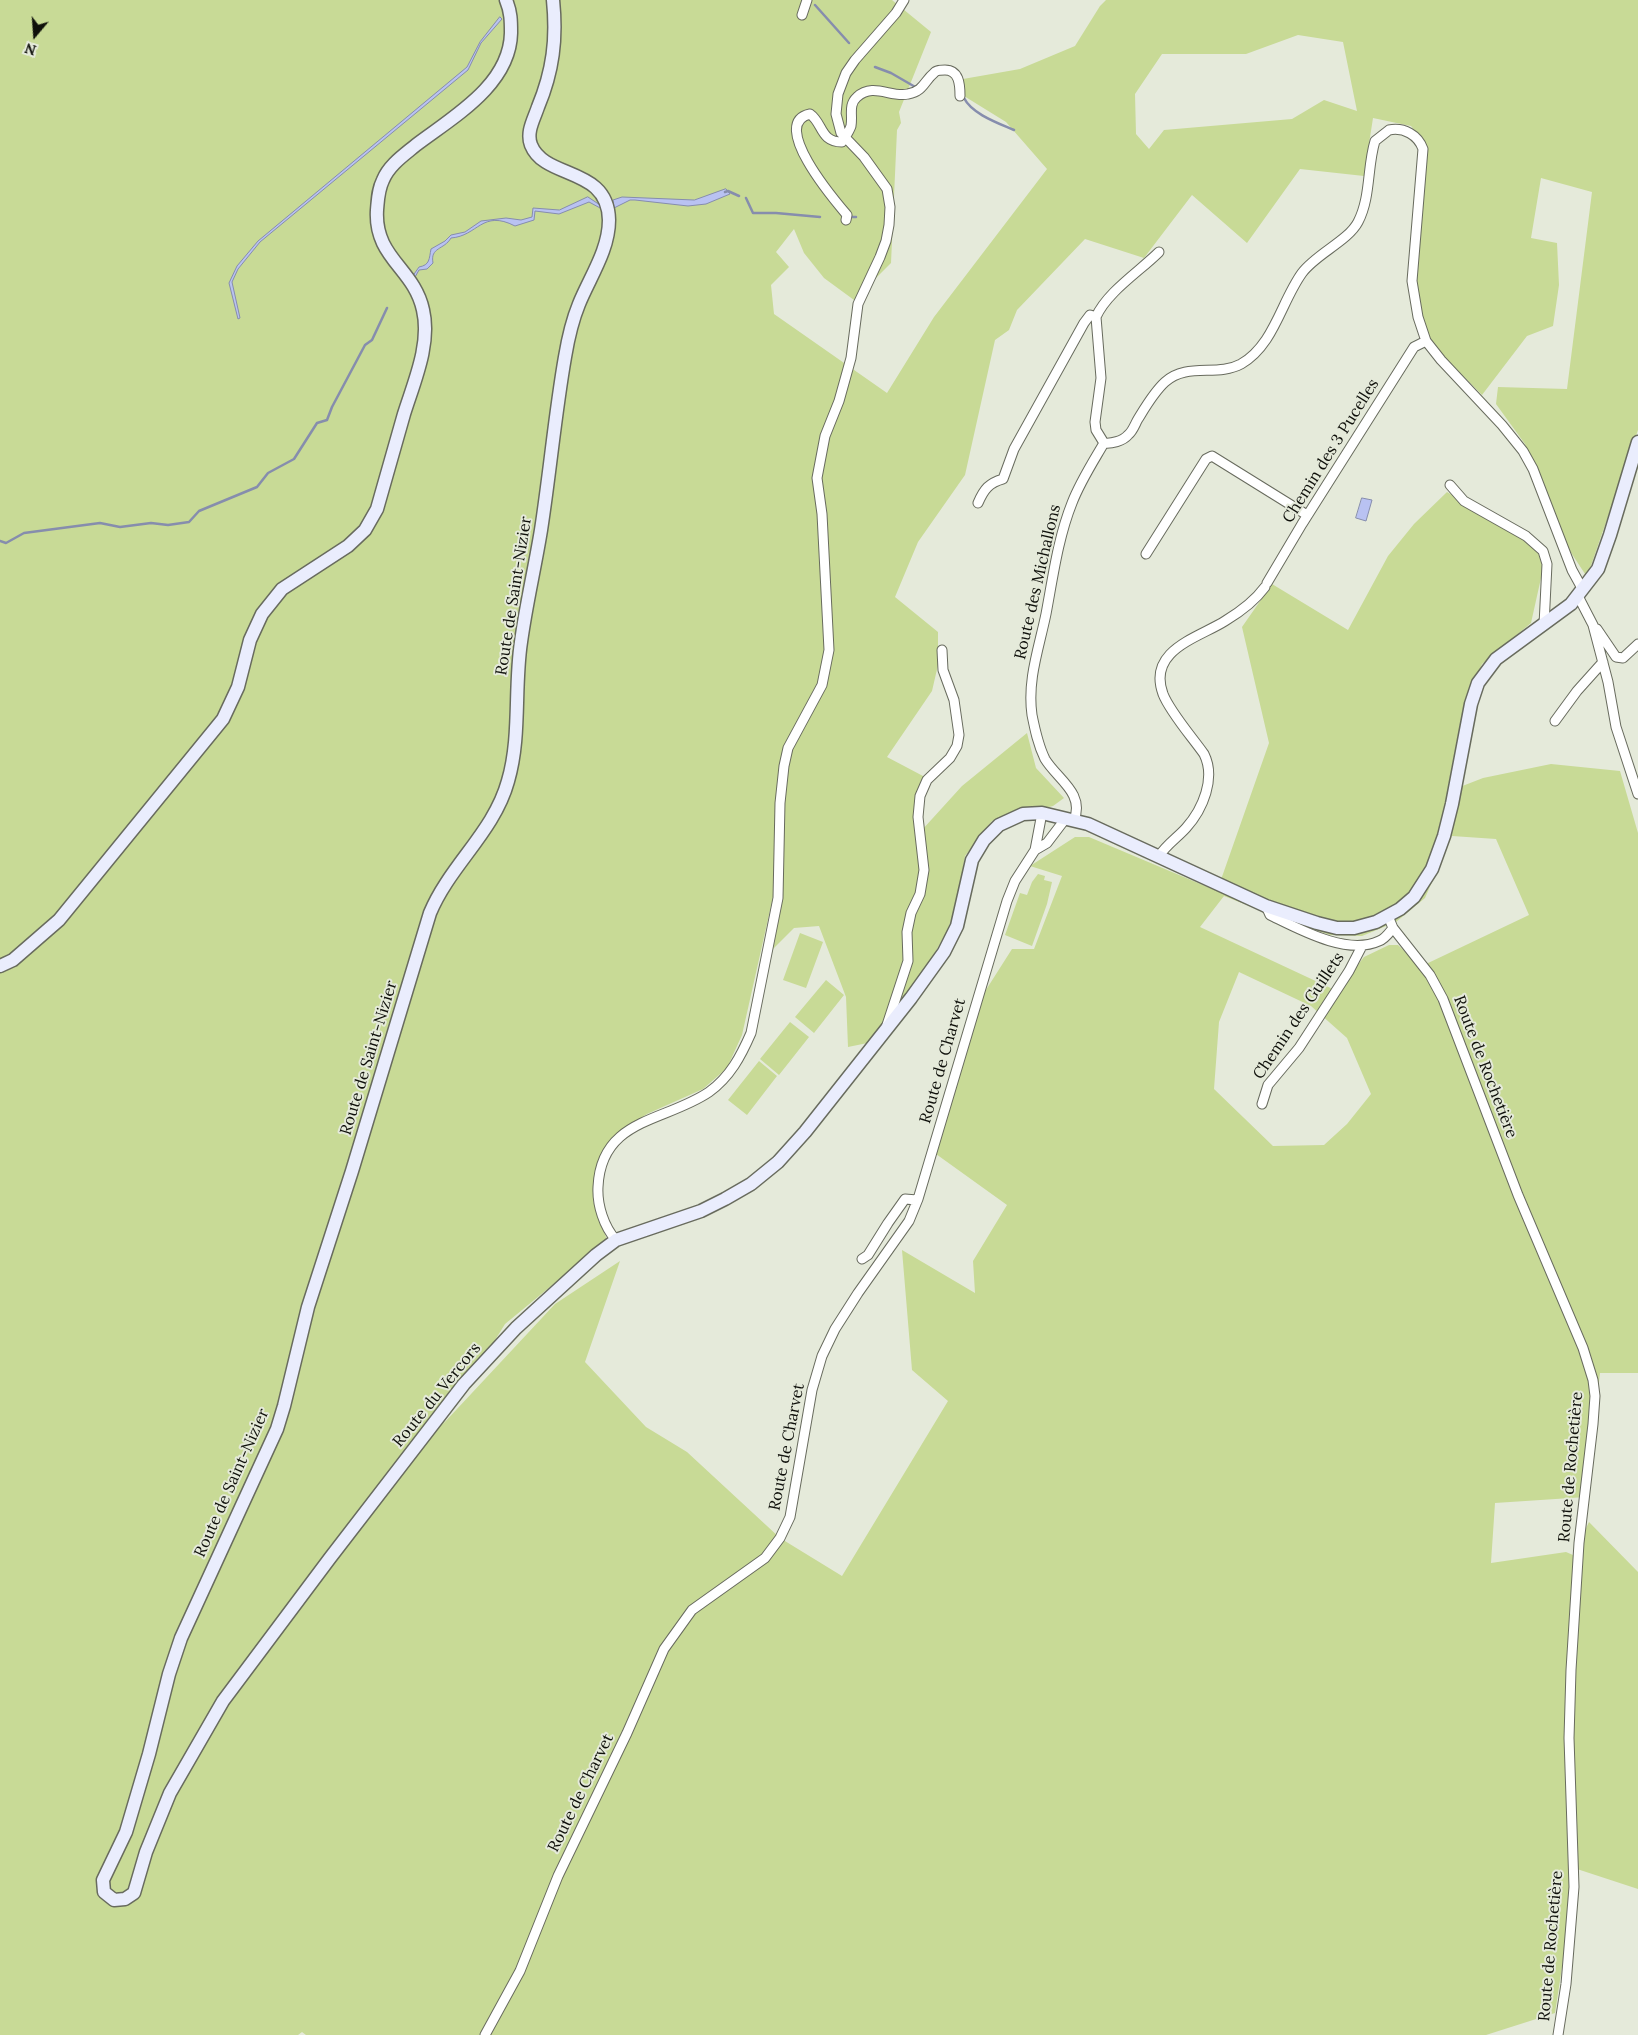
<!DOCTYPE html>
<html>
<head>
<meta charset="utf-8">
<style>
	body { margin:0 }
	#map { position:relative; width:1638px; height:2035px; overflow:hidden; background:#e5eada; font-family:Lora,serif }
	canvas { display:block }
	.north { position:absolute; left:10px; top:10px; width:50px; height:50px; -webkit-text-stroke:4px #e5eada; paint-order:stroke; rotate:198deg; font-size:14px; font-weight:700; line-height:20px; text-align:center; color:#0f100b }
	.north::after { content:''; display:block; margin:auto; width:18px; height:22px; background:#0f100b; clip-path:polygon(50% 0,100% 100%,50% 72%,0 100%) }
</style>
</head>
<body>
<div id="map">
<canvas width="1638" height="2035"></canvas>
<div class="north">N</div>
</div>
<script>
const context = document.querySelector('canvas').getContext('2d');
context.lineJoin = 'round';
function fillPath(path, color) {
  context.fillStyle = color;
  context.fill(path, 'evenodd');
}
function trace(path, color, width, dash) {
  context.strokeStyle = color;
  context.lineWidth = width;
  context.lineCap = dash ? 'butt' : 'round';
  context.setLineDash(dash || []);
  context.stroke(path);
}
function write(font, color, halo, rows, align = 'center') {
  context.font = font + ' Lora,serif';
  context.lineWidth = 4;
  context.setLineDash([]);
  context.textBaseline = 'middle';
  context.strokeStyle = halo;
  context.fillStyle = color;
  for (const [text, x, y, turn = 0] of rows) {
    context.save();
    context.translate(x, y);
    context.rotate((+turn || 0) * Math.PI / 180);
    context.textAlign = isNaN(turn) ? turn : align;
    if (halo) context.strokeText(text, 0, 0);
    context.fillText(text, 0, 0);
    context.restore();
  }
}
fillPath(new Path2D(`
	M0 0H892L931 32 899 112 901 123 897 130 891 263 854 300 824 278 804 253 794 229 776 252 789 267 771 285 774 314 887 393 934 317 1047 169 1006 122 964 96 963 79 1020 69 1075 46 1100 6 1106 0H1638V430L1587 577 1568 548 1525 444 1496 404 1498 387 1567 389 1592 192 1541 178 1531 238 1557 243 1559 285 1553 326 1527 336 1482 395 1424 336 1413 284 1428 147 1411 126 1373 118 1364 176 1300 169 1247 243 1192 195 1144 258 1085 239 1017 310 1009 330 995 340 965 475 918 542 895 597 938 632V665L932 691 887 757 923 776 922 830 962 786 1027 733 1036 768 1064 798 1053 806 992 821 965 856 955 910 947 931 887 1039 848 1047 846 997 819 926 794 928 773 949 781 907 777 879 742 1035 727 1068 703 1089 647 1114 615 1135 598 1162 593 1201 607 1240 505 1324 443 1424 555 1304 620 1261 585 1362 646 1427 687 1452 780 1538 842 1576 948 1401 912 1370 902 1250 975 1293 973 1261 1007 1205 936 1154 984 993 1012 949H1034L1062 876 1030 866 1075 837H1089L1217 891 1269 743 1242 627 1272 584 1348 630 1388 556 1414 524 1447 492 1494 519 1538 551 1543 569 1531 623 1482 664 1464 704 1447 792 1483 778 1551 764 1620 771 1638 833V1373H1600L1586 1497 1495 1503 1491 1563 1566 1552 1573 1555 1589 1522 1638 1572V1889L1577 1869 1555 2013 1486 2035H306L302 2032 298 2035H0ZM1298 35 1343 42 1357 111 1324 100 1292 119 1164 130 1149 149 1136 134 1135 94 1162 54H1246ZM1452 836 1496 839 1529 915 1426 964H1418L1398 945H1389L1364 957 1337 991 1200 927 1224 896 1295 924 1330 935 1362 936 1396 922 1425 898ZM1239 972 1311 1006 1347 1038 1371 1094 1347 1124 1324 1145 1273 1146 1214 1089 1219 1022Z
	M1038 874 1045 876 1044 880 1052 882 1047 904 1032 946 1005 935 1020 893 1027 895 1032 882Z
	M800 933 823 942 806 988 783 980Z
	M826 980 844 995 814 1033 795 1017Z
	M790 1022 809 1037 779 1075 760 1059Z
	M759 1061 777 1076 747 1115 728 1100Z`), '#c8da96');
const water = new Path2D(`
	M500 17 502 19 481 43 468 70 260 242 238 269 232 282 240 318 238 319 229 283 237 266 258 241 467 67 480 42Z
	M726 189 730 194 706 204 688 206 635 200H630L614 208 613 200 622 197 694 200Z
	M588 197 603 207 602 209 589 202 559 214 535 211 534 220 515 226C482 209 478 236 451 238 444 250 430 247 433 263L427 269 419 270 414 279 412 277 419 267C430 265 429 259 431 249L445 241 451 235 465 232 481 221 506 218 521 220 532 217 533 208 559 210Z
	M1362 498 1372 500 1366 521 1356 518Z`);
fillPath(water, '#b9c2f2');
trace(water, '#868dad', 1);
trace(new Path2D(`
	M815 5 849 43
	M875 67 891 73 917 88
	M964 98C972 114 998 123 1014 130
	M725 192 728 191 739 196
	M746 198 753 213H776L820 217
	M848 217H856
	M0 541 6 543 24 533 100 523 120 527 151 523 168 525 189 522 199 511 257 487 268 473 294 459 317 423 327 420 332 407 365 345 372 340 387 308`), '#868dad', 2.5);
const minor = new Path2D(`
	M802 15 807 0
	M846 220 847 215C836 202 768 123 810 114 823 123 820 142 842 142 845 137 849 132 851 126 853 115 848 105 857 97 873 82 891 98 908 94 924 91 924 81 934 73 936 70 941 70 945 70 959 70 960 84 960 96
	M1104 443C1111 444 1123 441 1128 435 1133 431 1135 424 1138 419 1146 406 1154 392 1165 382 1187 362 1217 377 1241 364 1274 345 1281 302 1302 273 1316 254 1348 241 1358 222 1371 197 1367 167 1375 141L1389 130C1404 127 1418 135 1423 149L1412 281 1418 317 1426 341 1441 360 1502 425 1523 451 1533 469 1572 570 1583 590
	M1104 443 1096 430 1095 422 1101 378 1096 317C1107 292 1140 271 1159 252
	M1450 485 1464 501 1526 536 1543 551 1547 564 1544 625
	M978 503C984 489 989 483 1003 479L1014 449 1084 323 1090 315 1096 317
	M1146 554 1206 459 1212 456 1307 515
	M1267 583 1302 524 1414 347 1426 341
	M1578 596 1593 625 1608 682 1616 727 1638 794
	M1597 629 1616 657 1623 658 1638 644
	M1555 721 1577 691 1603 662
	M1074 820C1085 793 1057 779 1045 759 1038 745 1035 730 1032 715 1027 680 1039 648 1046 614 1053 577 1058 538 1072 503 1080 482 1093 462 1104 443
	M1035 850 1047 843 1066 818
	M1159 856C1167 844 1177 838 1186 828 1203 809 1216 778 1204 754 1192 737 1170 712 1163 694 1147 650 1198 638 1225 621 1240 612 1254 602 1265 587
	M1266 906 1270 915C1299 929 1347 956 1379 941 1385 939 1389 933 1393 928
	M1388 916 1393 928 1430 975 1443 999 1518 1195 1583 1348 1593 1380 1595 1396 1593 1424 1579 1543 1571 1670 1569 1738 1574 1887 1566 1984 1558 2035
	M887 1025 908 961 907 932 911 913 920 894 924 870 918 817 920 796 927 780 950 758 957 746 959 735 954 700 943 670 942 650
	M1262 1104 1268 1085 1299 1048 1349 971 1362 946
	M616 1240C604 1227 597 1205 598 1187 601 1118 665 1122 709 1092 730 1077 741 1056 751 1033L778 898 780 803 784 766 788 748 822 685 829 650 822 514 817 478 825 436 839 401 851 358 858 304 880 257 886 241 889 225 890 207 887 189 864 157 841 133 836 114 838 94 846 73 855 60 896 13 904 0
	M862 1259 868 1255 888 1223 905 1199 917 1200
	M485 2035 520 1971 558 1876 627 1733 664 1649 692 1610 765 1558 780 1538 790 1517 812 1390 822 1356 835 1329 858 1293 909 1221 918 1199 1007 901 1015 881 1035 850 1042 813`);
const secondary = new Path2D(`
	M553 0C557 39 553 71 538 107 534 119 526 132 531 145 545 180 608 166 609 220 609 250 590 277 579 304 572 321 568 339 565 357 555 414 550 472 541 530 535 567 526 605 521 642 514 688 521 737 508 781 494 832 450 865 430 913L352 1171 308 1307 284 1406 277 1429 181 1638 169 1674 149 1754 126 1832 103 1880 104 1892 114 1900 125 1899 134 1893 146 1852 170 1793 223 1701 330 1558 464 1384 516 1328 596 1255 616 1240 701 1211 725 1199 751 1184 778 1162 805 1132 911 998 944 952 957 926 972 860 984 840 999 825 1023 814 1042 813 1088 824 1266 906 1317 923 1337 928H1354L1376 922 1400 909 1414 897 1432 869 1444 836 1452 804 1471 704 1478 683 1496 659 1571 604 1598 569 1610 535 1638 442
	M0 966 13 960 59 920 223 719 238 687 250 640 262 614 282 589 348 546 365 530 377 509C386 477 395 446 404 414 414 382 431 344 423 310 414 268 374 258 377 210 378 199 378 190 383 180 389 165 404 155 416 145 453 117 510 85 511 33 511 21 511 12 506 0`);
trace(minor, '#686b5e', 11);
trace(secondary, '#686b5e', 15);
trace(minor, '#fff', 9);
trace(secondary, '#eaedfd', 12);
write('16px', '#0f100b', '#e5eada', [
	["Chemin des 3 Pucelles",1331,451,-58],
	["Route des Michallons",1038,582,-77],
	["Route de Saint-Nizier",514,596,-81],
	["Chemin des Guillets",1299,1016,-56],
	["Route de Saint-Nizier",369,1058,-73],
	["Route de Charvet",943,1061,-74],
	["Route de Rochetière",1485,1067,69],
	["Route du Vercors",437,1395,-51],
	["Route de Charvet",787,1447,-79],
	["Route de Rochetière",1571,1467,-85],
	["Route de Saint-Nizier",232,1483,-66],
	["Route de Charvet",581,1793,-64],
	["Route de Rochetière",1551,1946,-85]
]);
</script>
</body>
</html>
